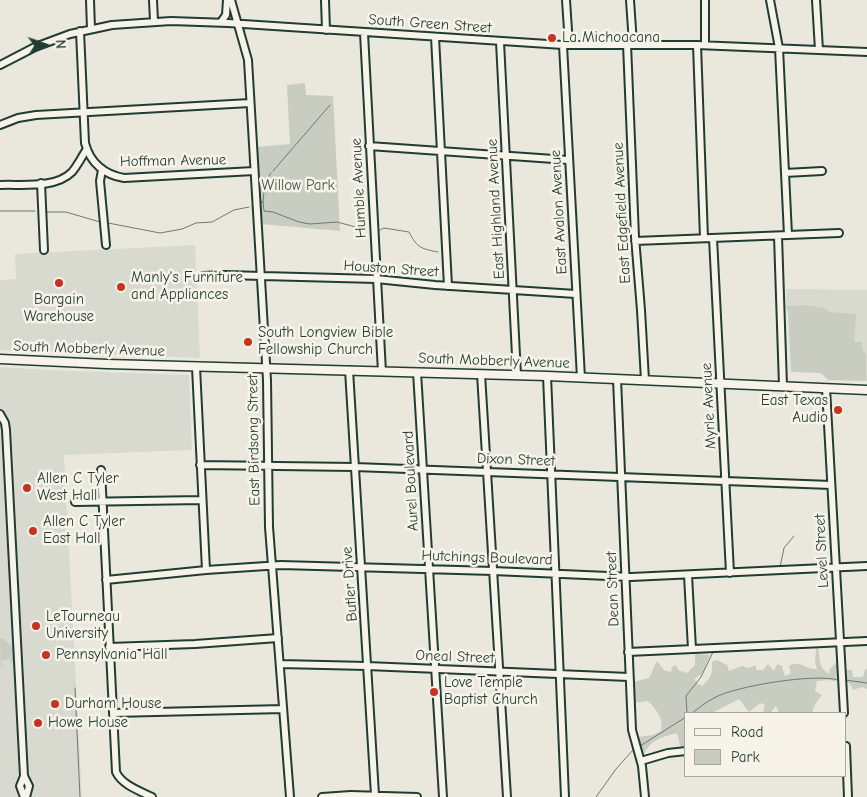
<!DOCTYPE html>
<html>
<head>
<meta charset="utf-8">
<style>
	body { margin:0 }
	#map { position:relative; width:867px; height:797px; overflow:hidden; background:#eae8dd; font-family:"Comic Neue",sans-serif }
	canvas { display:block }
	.legend { position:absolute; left:684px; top:712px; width:162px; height:65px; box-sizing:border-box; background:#f7f3e8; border:1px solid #a1aaa0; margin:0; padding:6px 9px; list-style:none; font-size:15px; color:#1f3d34 }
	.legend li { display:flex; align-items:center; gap:10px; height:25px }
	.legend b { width:25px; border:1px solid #a1aaa0 }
	.north { position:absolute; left:20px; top:20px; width:50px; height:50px; -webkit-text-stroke:4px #f7f3e8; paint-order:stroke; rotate:87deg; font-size:14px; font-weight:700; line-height:20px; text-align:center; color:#1f3d34 }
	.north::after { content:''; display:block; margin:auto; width:18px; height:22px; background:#1f3d34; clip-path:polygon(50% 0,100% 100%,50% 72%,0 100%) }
</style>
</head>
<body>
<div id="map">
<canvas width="867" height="797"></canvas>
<ul class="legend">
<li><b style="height:6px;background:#f7f3e8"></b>Road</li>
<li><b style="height:14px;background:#c8ccc1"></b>Park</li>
</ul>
<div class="north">N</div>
</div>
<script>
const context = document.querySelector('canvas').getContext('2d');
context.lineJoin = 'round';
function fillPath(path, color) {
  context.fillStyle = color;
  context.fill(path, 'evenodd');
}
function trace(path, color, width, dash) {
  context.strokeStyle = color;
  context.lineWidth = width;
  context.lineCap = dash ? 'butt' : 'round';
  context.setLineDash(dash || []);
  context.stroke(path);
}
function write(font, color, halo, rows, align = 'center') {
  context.font = font + ' "Comic Neue",sans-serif';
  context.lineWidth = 5;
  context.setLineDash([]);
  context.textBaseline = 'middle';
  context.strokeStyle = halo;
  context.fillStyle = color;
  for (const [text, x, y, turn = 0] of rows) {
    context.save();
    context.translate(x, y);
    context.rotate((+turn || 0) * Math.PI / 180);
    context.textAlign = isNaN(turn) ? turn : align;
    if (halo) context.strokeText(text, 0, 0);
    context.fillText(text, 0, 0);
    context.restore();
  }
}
fillPath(new Path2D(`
	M195 245 200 358 0 350V280L16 279 15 254Z
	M786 289 867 290V381H866V354L862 348 854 342 825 308 806 305 786 306Z
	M0 367 48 370 189 375 192 450 64 455 82 797H0Z`), '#d9dacf');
fillPath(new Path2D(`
	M305 83 306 95 333 96 340 231 261 224 256 147 290 144 287 85Z
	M806 305 825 308 829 312 856 314 854 342H862V348L866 354V381L828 380 821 373 791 372 788 313 786 306Z
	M0 639H3L13 647 14 659 11 665 10 659 2 660V668H1Z
	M816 648H818C821 660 817 666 829 674L830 669 837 662 838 669 836 681 828 680 817 681 815 691 822 695 815 704 812 713H779L776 706 770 713H763L765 705 760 703 749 712 739 699 712 713H686V746H680L677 733C662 737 650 740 644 754L640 749 638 737 653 735 661 731C664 719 656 709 648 701L635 703 633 682 649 678 657 661 664 670 671 672 672 667 676 665 678 670 687 673 695 665V654L710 655 702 674 694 679 698 684 702 686C711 678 713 673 712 662L717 660 727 665 729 671 742 666 749 668 756 665V670H763L768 664 774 671 777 664 782 666 785 676 791 673 789 666C799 659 806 670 817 669L815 662Z
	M867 669V689L862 687 853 690 851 685 847 682V670H852L853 677H863L865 670Z`), '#c8ccc1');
trace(new Path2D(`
	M273 171 330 105
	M261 202H263L264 192 267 187 265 182 271 173
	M263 202 264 211 273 212 299 222 310 224 337 222 367 230
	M0 211H35
	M46 212H66L100 222
	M108 223 160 233 182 229 196 223 212 222 234 210 249 207
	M378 231 384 228 409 232C417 248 422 249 438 252
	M780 567 784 548 794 536
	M845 680 867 683
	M75 688 80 797
	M687 713 686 696 701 677 713 652
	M692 713C699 708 706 702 714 698 735 686 816 673 838 680
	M640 746 686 717
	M596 797 616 769 633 750`), '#6a7c72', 1);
const minor = new Path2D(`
	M90 0 91 29
	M153 0 154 21
	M231 0 248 60 267 380 269 527 290 797
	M325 0 326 30
	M566 0 569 45
	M630 0 633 44
	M705 0V45
	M770 0 779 48 788 235
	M816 0 819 50
	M221 22 226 15 227 0
	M80 31 85 143C90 163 105 175 124 178L254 171
	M364 33 382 372
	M435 37 448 286
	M500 42 517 375
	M627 44 635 237 641 310 645 380
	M563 45 581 378
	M697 45 704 238
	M0 65 35 47 70 34 112 25 171 21 228 23 563 45H697L867 52
	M0 125 18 118 36 115 250 103
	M369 146 568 160
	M102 170 100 181 106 245
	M785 173 822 171
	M41 183 44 250
	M0 185C22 184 55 189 72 172 78 165 82 156 87 149
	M778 236 783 386
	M713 238 730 573
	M635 241 839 233
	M203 276 225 275 376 279 435 285 576 294
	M196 367 206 570
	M349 370 375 795
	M417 372 443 797
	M481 374 507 797
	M547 376 565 797
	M617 379 632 730 642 766 645 797
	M826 388 844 713
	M0 414 5 423 6 430 24 776 29 786 26 797
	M200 465 355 467 831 485
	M101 470 116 772C122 785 140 791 152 797
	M75 502 202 500
	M688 575 692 649
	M106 580 206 570 281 565 493 571 631 577 867 566
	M109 647 195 644 278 638
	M628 652 867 641
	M280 664 367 666 629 677
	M113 713 283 709
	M846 746 848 797
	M641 761 668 753 686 751
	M24 776 20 786 24 797
	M322 797 351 795 417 797`);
const major = new Path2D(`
	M0 359 107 364 547 376 867 390`);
trace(minor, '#1f3d34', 10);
trace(major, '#1f3d34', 11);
trace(minor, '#f7f3e8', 6);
trace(major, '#f7f3e8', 8);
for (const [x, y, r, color] of [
	[552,38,5,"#c8321e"],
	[59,283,5,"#c8321e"],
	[121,287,5,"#c8321e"],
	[248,342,5,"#c8321e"],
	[838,410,5,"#c8321e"],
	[27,488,5,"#c8321e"],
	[33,531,5,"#c8321e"],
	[36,626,5,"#c8321e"],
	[46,655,5,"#c8321e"],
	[434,692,5,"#c8321e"],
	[55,704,5,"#c8321e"],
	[38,723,5,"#c8321e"]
]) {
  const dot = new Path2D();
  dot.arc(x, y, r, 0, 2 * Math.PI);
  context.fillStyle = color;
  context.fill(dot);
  trace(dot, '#f7f3e8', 2);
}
write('15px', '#1f3d34', '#f7f3e8', [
	["South Green Street",430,24,4],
	["Hoffman Avenue",173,161,-1],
	["Humble Avenue",359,188,-93],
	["East Highland Avenue",496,209,-93],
	["East Avalon Avenue",559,212,-93],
	["East Edgefield Avenue",622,213,-93],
	["Houston Street",391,269,4],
	["South Mobberly Avenue",89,349,2],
	["South Mobberly Avenue",494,361,2],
	["Myrle Avenue",709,406,-93],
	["East Birdsong Street",254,440,-91],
	["Dixon Street",516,460,2],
	["Aurel Boulevard",411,481,-93],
	["Level Street",822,551,-93],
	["Hutchings Boulevard",487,558,2],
	["Butler Drive",350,584,-94],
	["Dean Street",613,589,-92],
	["Oneal Street",455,657,2]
]);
write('15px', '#1f3d34', '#f7f3e8', [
	["La Michoacana",562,38],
	["Manly's Furniture",131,278],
	["and Appliances",131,295],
	["Bargain",59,300,"center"],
	["Warehouse",59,317,"center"],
	["South Longview Bible",258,333],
	["Fellowship Church",258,350],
	["East Texas",828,401,"right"],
	["Audio",828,418,"right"],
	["Allen C Tyler",37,479],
	["West Hall",37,496],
	["Allen C Tyler",43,522],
	["East Hall",43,539],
	["LeTourneau",46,617],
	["University",46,634],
	["Pennsylvania Hall",56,655],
	["Love Temple",444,683],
	["Baptist Church",444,700],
	["Durham House",65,704],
	["Howe House",48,723]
], 'left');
write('15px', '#415a50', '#f7f3e8', [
	["Willow Park",298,186]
]);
</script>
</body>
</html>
